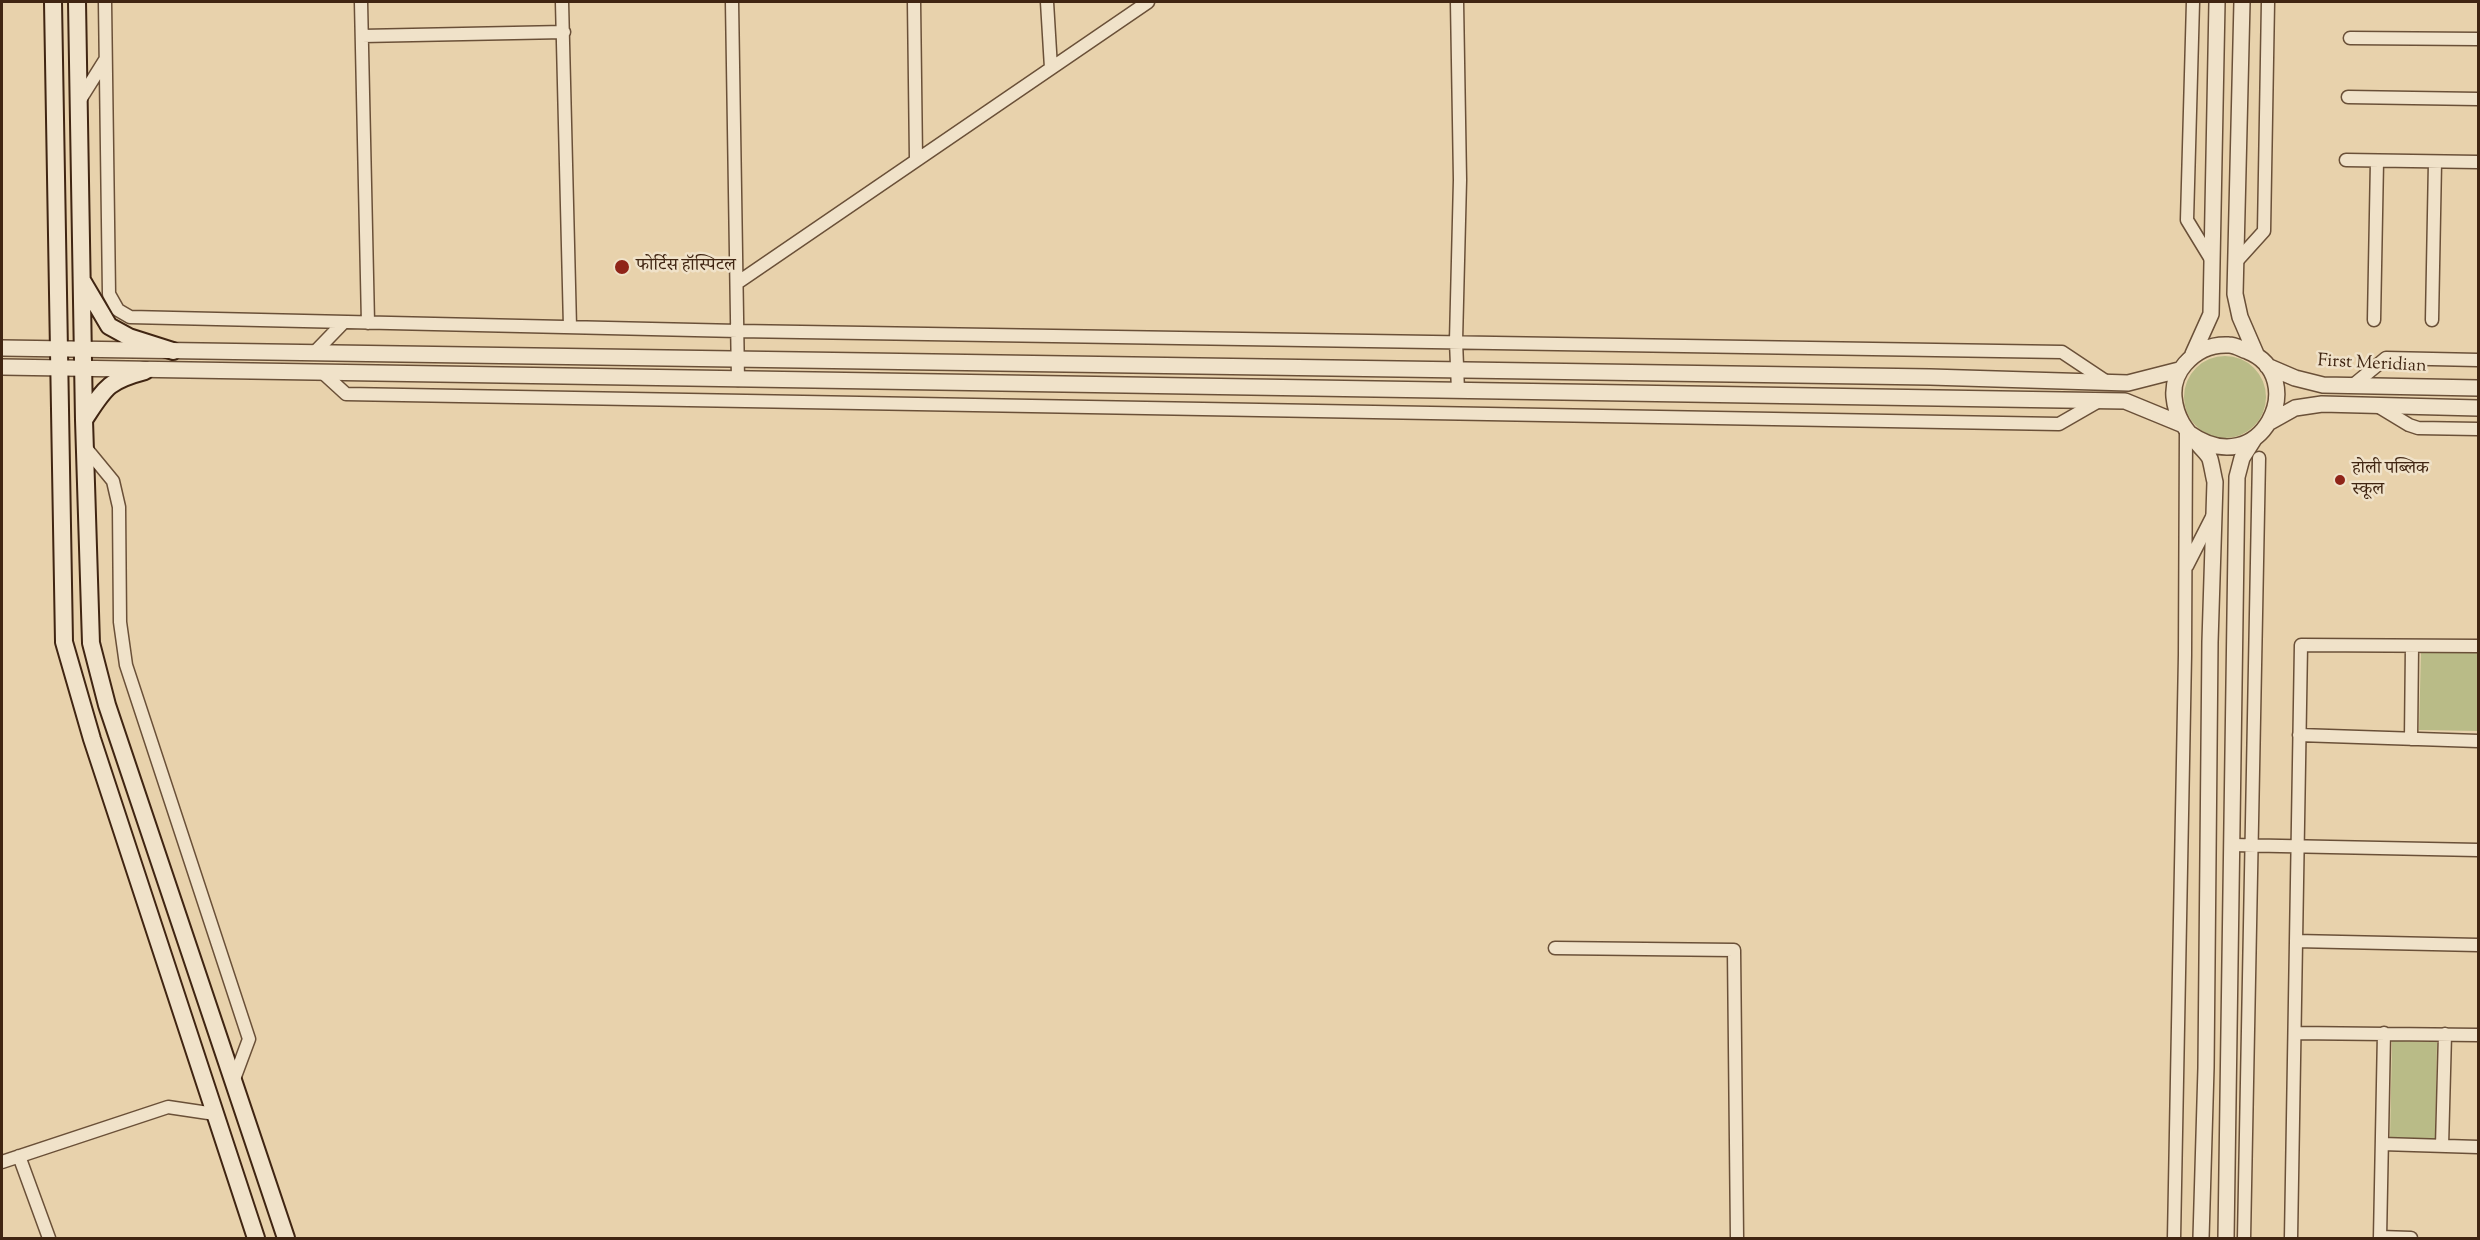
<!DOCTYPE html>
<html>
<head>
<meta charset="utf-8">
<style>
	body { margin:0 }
	#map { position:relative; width:2480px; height:1240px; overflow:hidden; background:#e8d2ac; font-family:"Sorts Mill Goudy",serif }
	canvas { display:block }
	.frame { position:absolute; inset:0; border:3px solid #402512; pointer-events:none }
</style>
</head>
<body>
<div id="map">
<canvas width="2480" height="1240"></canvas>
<div class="frame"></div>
</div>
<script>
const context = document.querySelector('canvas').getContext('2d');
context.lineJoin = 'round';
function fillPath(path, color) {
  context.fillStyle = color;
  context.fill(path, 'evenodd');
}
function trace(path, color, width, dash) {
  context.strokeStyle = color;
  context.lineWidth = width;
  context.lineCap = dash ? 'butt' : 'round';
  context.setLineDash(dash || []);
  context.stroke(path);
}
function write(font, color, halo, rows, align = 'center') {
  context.font = font + ' "Sorts Mill Goudy","Noto Serif Devanagari",serif';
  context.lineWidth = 5;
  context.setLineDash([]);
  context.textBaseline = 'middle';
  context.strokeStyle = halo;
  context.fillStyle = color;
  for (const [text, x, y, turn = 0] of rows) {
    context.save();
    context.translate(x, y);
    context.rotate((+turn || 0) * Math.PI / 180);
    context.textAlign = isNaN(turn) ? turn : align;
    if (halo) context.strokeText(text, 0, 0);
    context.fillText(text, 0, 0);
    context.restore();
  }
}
fillPath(new Path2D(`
	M2184 397a41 41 0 1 1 82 0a41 41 0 1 1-82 0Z
	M2421 651 2478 652V731L2419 730Z
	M2392 1041 2437 1042 2435 1140 2390 1139Z`), '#b9bb87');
const minor = new Path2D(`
	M105 2 109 294 118 310 130 317 738 331 2062 352 2107 382
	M361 2 368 323
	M562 2 570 327
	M732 2 738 380
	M914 2 916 159
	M1047 2 1051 68
	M1457 2 1460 180 1456 341 1458 391
	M2193 2 2187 220 2212 261
	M362 36 564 32
	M2350 38 2478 39
	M2348 97 2478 99
	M78 103 105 60
	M2346 160 2478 162
	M2236 262 2264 231 2268 2
	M737 283 1148 2
	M2374 320 2377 161
	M2432 320 2435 162
	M314 353 343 323
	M323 373 346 394 2059 424 2099 401
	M2352 386 2386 358 2478 360
	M2376 405 2409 425 2418 428 2478 429
	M85 447 113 481 119 507 120 622 126 665 249 1039 233 1082
	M2187 566 2213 515
	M2299 735 2478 741
	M2411 739 2412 646
	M2232 845 2478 850
	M2296 941 2478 945
	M1555 948 1734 950 1737 1238
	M2295 1033 2478 1035
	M2382 1144 2478 1147
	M2442 1146 2445 1034
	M19 1156 49 1238
	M2 1162 168 1107 215 1114
	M2380 1237 2411 1238
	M2174 1238 2185 655 2186 430
	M2244 1238 2259 458
	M2291 1238 2301 645 2478 646
	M2380 1238 2384 1033`);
const tertiary = new Path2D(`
	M2242 2 2235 294 2240 317 2256 354
	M2 348 1930 377 2128 383 2179 370
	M2193 354 2211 314 2217 2
	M2267 366 2295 378 2323 385 2478 388
	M2 367 2125 401 2181 424
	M2270 422 2295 408 2322 404 2478 408
	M2189 433C2262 485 2311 376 2247 351 2241 349 2235 345 2229 345 2211 344 2197 350 2185 364 2177 373 2173 385 2174 397 2176 418 2185 429 2199 445 2202 449 2208 454 2210 459 2212 466 2213 474 2215 482L2210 642 2206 1068 2201 1238
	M2226 1238 2237 477 2242 458 2254 439`);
const secondary = new Path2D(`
	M53 2 64 642 92 739 256 1238
	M77 2 84 420 91 643 107 705 286 1238
	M83 282 109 326 129 337 173 351
	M84 420C105 388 107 381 145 371`);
trace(minor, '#6a5038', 15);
trace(tertiary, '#6a5038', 18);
trace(secondary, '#402512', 20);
trace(minor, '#f0e2c9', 12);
trace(tertiary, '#f0e2c9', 15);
trace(secondary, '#f0e2c9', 16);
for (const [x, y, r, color] of [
	[622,267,8,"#8f2418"],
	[2340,480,6,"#8f2418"]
]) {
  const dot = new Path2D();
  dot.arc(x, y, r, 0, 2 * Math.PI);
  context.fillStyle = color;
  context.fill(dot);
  trace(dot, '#f0e2c9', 2);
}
write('18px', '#402512', '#f0e2c9', [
	["फोर्टिस हॉस्पिटल",636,267],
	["होली पब्लिक",2352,470],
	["स्कूल",2352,491]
], 'left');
write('18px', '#402512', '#f0e2c9', [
	["First Meridian",2372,365,3]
]);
</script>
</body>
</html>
